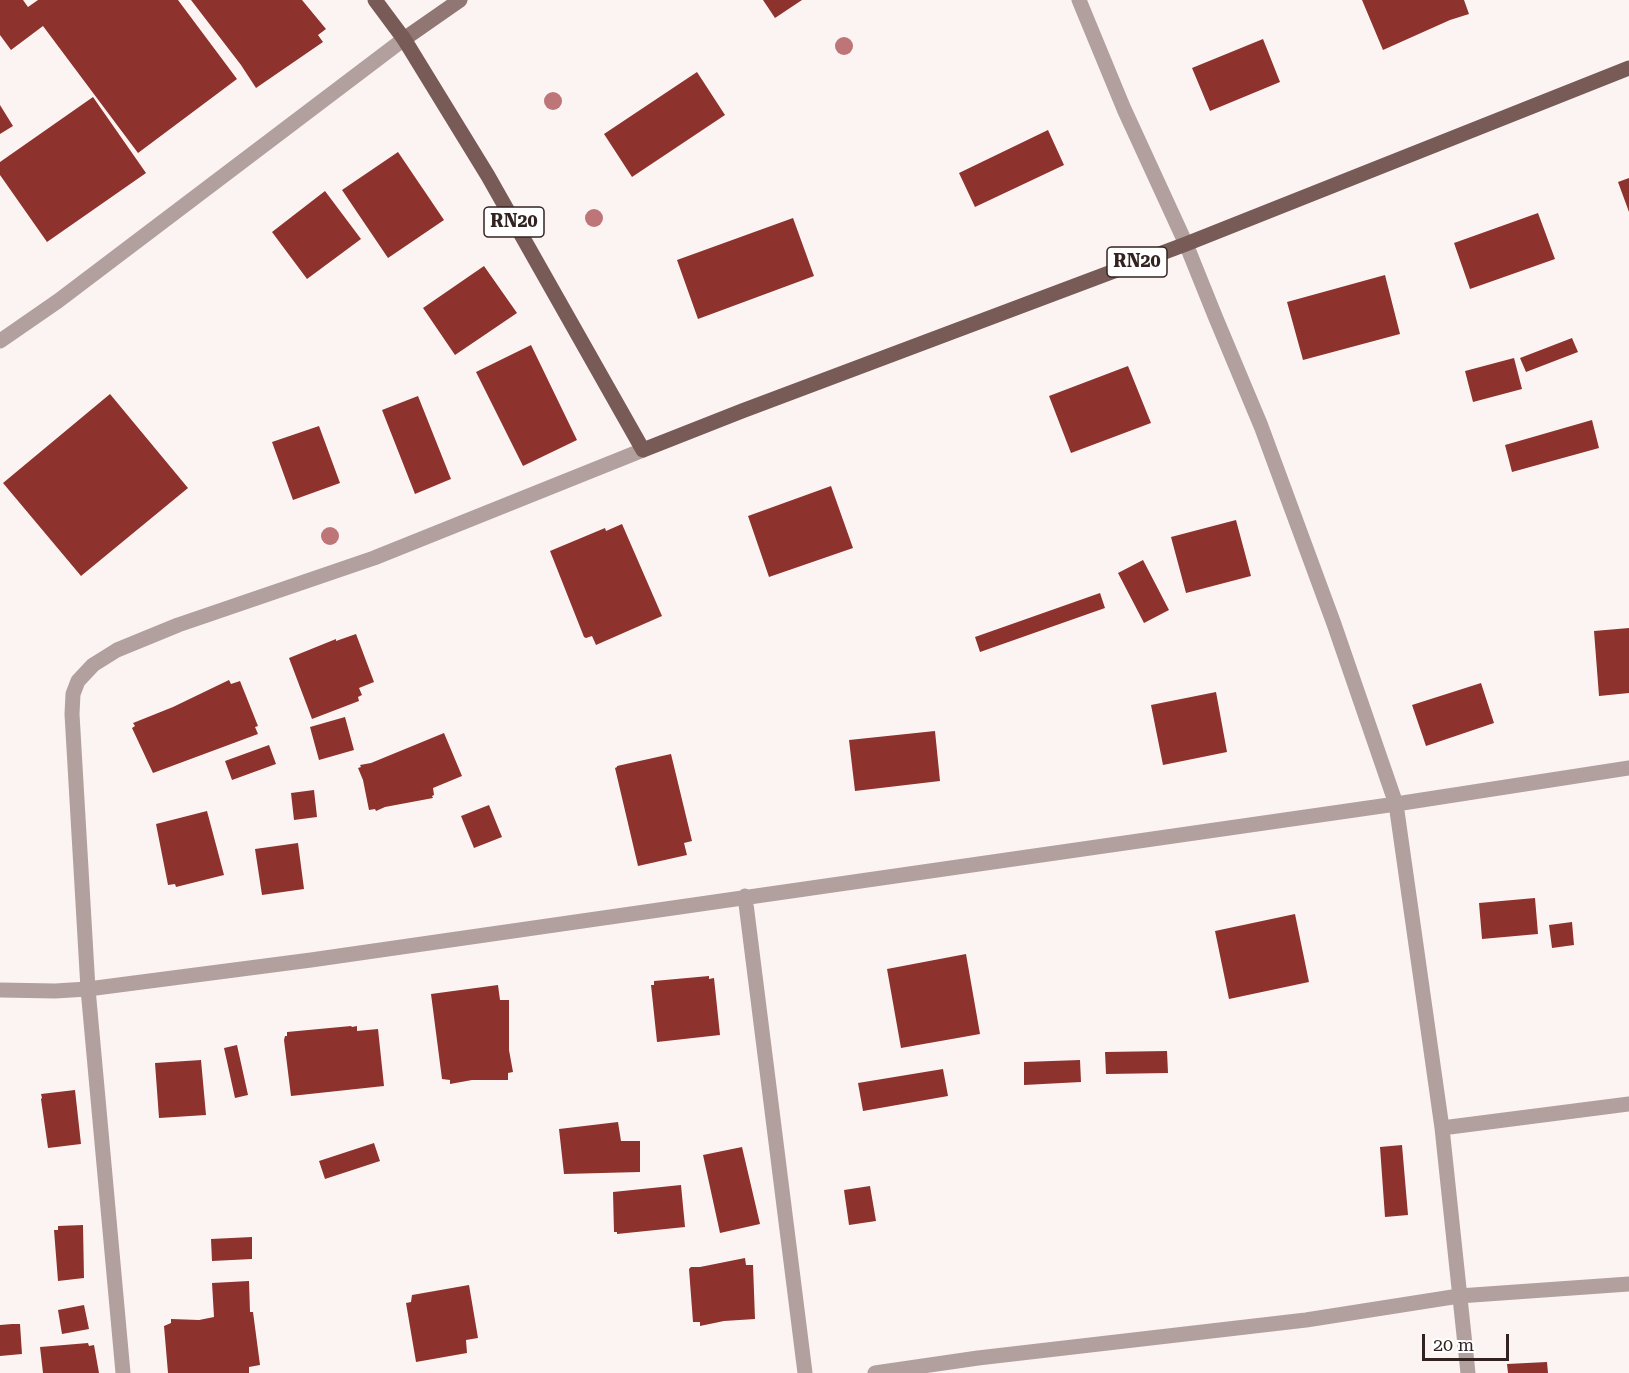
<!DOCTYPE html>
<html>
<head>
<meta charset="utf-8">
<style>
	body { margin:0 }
	#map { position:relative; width:1629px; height:1373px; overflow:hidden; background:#fcf4f3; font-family:"Roboto Serif",serif }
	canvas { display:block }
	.scale { position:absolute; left:1422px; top:1334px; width:87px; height:27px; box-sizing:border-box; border:3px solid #322321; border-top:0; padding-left:8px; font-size:18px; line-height:21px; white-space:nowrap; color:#322321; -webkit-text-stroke:4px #fff; paint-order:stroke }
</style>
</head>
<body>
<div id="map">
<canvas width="1629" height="1373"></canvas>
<div class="scale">20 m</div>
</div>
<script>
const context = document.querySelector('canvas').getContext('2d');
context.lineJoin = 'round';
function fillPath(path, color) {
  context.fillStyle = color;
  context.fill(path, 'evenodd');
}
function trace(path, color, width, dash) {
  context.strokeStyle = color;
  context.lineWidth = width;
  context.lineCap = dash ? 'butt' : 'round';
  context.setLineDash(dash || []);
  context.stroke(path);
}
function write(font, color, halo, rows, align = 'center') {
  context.font = font + ' "Roboto Serif",serif';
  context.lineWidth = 6;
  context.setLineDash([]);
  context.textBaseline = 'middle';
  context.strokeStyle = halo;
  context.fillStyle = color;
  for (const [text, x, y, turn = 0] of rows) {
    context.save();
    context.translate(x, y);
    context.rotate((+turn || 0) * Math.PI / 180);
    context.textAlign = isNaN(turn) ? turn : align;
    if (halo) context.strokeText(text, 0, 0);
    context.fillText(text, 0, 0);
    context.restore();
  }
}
fillPath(new Path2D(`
	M0 0H23L28 7 38 0H178L237 79 138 153 43 26 11 50 0 35Z
	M191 0H302L326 29 318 35 323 42 256 88 241 65Z
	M763 0H802L775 18Z
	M1362 0H1464L1469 14 1450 20 1383 50Z
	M1263 39 1280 82 1210 111 1192 68Z
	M697 72 725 115 632 177 604 134Z
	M93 97 146 173 47 242 0 175V162Z
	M0 105 13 126 0 134Z
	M1048 130 1064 165 975 207 959 173Z
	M398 152 444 220 388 258 342 190Z
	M1629 178V212L1618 182Z
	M325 191 361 239 307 279 272 232Z
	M1538 213 1555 259 1470 289 1454 243Z
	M793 218 814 276 698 319 677 260Z
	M484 266 517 313 455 355 423 308Z
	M1385 275 1400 334 1303 360 1287 302Z
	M1572 338 1578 352 1526 372 1520 358Z
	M531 345 577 440 523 466 476 372Z
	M1514 358 1522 389 1473 402 1465 371Z
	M1128 366 1151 423 1071 453 1049 396Z
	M110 394 188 488 81 576 3 483Z
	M418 396 451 479 415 494 382 410Z
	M1592 420 1599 448 1512 472 1505 445Z
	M319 426 340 483 293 500 272 442Z
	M831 486 853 548 769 577 748 516Z
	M1236 520 1251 576 1186 593 1171 537Z
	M622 524 662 616 596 645 592 636 586 638 584 637 550 551 605 528 606 531Z
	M1143 560 1169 610 1144 623 1118 573Z
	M1100 593 1105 608 980 652 975 637Z
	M1629 628V693L1599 696 1594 631Z
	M356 634 374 682 359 688 362 695 358 697 359 701 312 719 289 658 336 639V641Z
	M229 680 231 684 240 681 258 726 255 727 258 734 153 773 132 728 135 726 133 723 173 707Z
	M1481 683 1494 723 1426 746 1412 705Z
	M1216 692 1227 752 1163 765 1151 705Z
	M345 717 354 750 319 760 310 727Z
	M935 731 940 781 855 791 849 740Z
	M444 733 462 776 433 788 434 795 432 796 433 798 385 807 376 811 375 809 369 810 363 780 358 768 361 767 360 765 371 763Z
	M269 745 276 764 232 780 225 761Z
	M671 754 692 841 684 843 687 855 638 866 615 768 617 767V766Z
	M314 790 317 817 294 820 291 793Z
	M489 805 502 837 474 848 461 816Z
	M207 811 224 875 176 887 175 884 168 885 156 824Z
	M298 843 304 889 262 895 255 849Z
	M1535 898 1538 934 1482 939 1479 903Z
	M1295 914 1309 982 1229 999 1215 931Z
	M1572 922 1574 945 1552 948 1549 925Z
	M966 954 980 1034 901 1048 887 969Z
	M709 976V979L714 978 720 1035 657 1042 651 985H654V981Z
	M498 985 500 1000H509V1050L513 1072 508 1073V1080H472L450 1084V1080L442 1079 431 994Z
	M351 1026 352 1027 357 1026V1031L378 1029 384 1086 291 1096 284 1040 285 1036H287V1032Z
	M237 1045 248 1095 235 1098 224 1048Z
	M1167 1051 1168 1073 1106 1074 1105 1052Z
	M201 1060 206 1115 159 1118 155 1063Z
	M1080 1060 1081 1082 1024 1085V1062Z
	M943 1069 948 1096 863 1111 858 1083Z
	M75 1090 81 1144 48 1148 41 1099 42 1098 41 1094Z
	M618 1122 621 1141H640V1172L564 1174 559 1129Z
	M374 1143 380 1161 325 1179 319 1161Z
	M1402 1145 1408 1215 1385 1217 1380 1147Z
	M742 1147 760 1224 720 1233 703 1155Z
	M681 1185 685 1227 617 1234V1232H614L613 1192Z
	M870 1186 876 1221 849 1225 844 1190Z
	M83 1225 84 1278 58 1281 54 1230H58V1226Z
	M252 1237V1259L212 1261 211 1239Z
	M745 1258 746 1265H753L755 1319 724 1321 700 1326V1322H693L689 1269 691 1267H700Z
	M249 1281 250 1312H253L260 1365 249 1367V1373H168L164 1326 171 1323V1319L199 1320 214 1317 212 1283Z
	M469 1285 478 1338 466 1340 467 1353 416 1362 406 1303 411 1302 412 1295Z
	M84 1305 89 1329 62 1334 58 1310Z
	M12 1324H20L22 1354 0 1356V1325Z
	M88 1343 89 1346 94 1345 99 1373H43L40 1347Z
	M1547 1362 1548 1373H1508L1507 1364Z`), '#8e322d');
trace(new Path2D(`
	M1079 0 1124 109 1186 244 1215 316 1261 426 1334 624 1396 804 1442 1128 1468 1373
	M0 341 58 301 404 39
	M745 896 805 1373
	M0 990 55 991 88 989 311 960 1396 804 1629 768
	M1442 1128 1629 1104
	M123 1373 88 989 72 714 73 694 78 681 93 665 117 650 178 625 374 558 643 450
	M875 1373 978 1358 1306 1320 1459 1296 1629 1284`), '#b2a09e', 15);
trace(new Path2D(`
	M404 39 460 0`), '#917774', 15);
trace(new Path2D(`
	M375 0 404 39 488 176 643 450 742 411 1186 244 1629 68`), '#785a56', 15);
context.fillStyle = '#bd7578';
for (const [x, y] of [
	[844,46],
	[553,101],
	[594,218],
	[330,536]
]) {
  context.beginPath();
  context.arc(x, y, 9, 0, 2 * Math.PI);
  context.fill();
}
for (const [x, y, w] of [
	[514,222,60],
	[1137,262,60]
]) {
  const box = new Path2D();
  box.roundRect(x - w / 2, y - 15, w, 30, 4.5);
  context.fillStyle = '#fff';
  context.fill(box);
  trace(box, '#322321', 1.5);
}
write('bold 18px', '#322321', null, [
	["RN20",514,222],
	["RN20",1137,262]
]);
</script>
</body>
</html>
